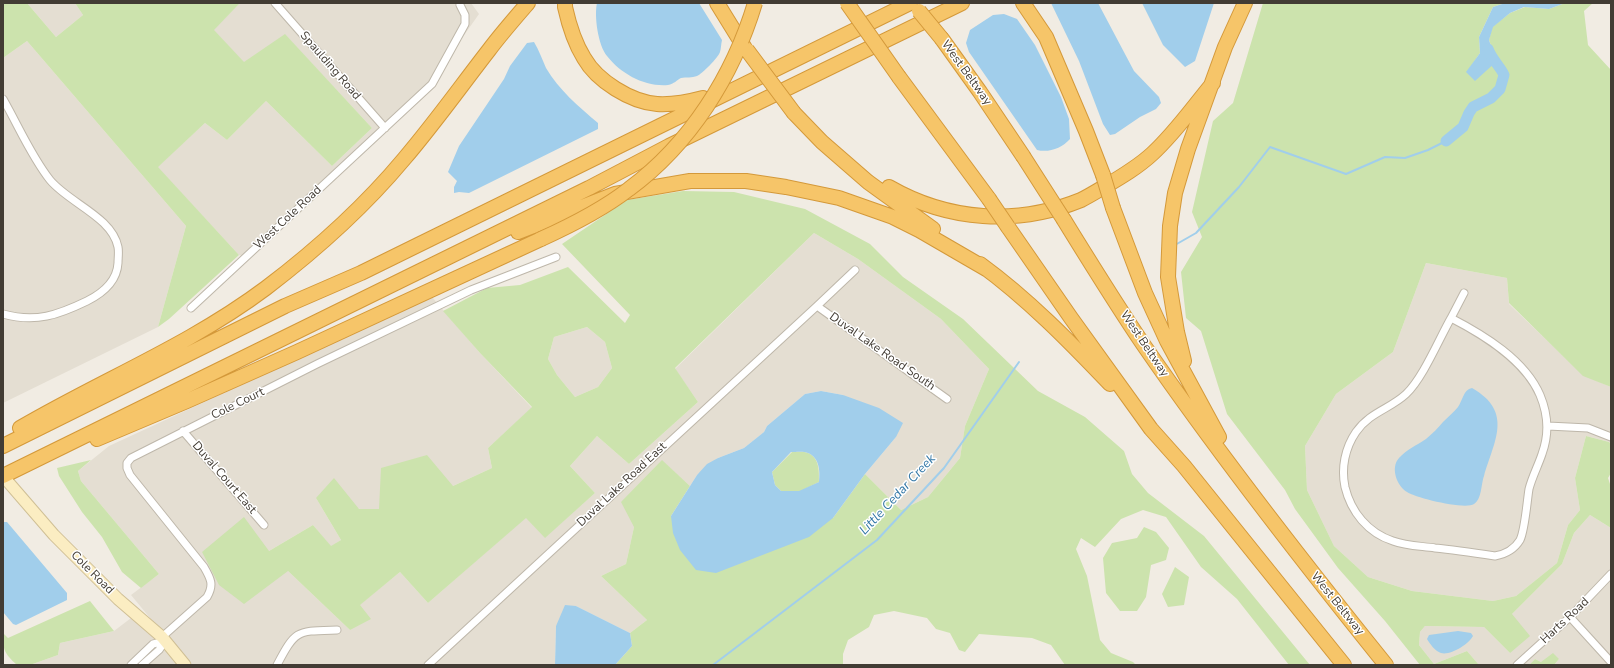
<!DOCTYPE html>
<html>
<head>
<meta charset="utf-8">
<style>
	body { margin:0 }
	#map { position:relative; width:1614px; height:668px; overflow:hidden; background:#f1ece3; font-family:"Nunito Sans",sans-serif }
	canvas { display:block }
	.frame { position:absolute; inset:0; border:4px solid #423c34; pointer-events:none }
</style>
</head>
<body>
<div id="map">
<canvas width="1614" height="668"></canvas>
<div class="frame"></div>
</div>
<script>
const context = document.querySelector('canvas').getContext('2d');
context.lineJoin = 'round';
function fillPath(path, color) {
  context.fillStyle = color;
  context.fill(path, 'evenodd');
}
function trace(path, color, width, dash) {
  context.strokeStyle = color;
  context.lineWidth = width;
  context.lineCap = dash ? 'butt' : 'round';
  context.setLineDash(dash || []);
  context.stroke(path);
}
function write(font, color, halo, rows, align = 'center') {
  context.font = font + ' "Nunito Sans",sans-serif';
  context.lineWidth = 3;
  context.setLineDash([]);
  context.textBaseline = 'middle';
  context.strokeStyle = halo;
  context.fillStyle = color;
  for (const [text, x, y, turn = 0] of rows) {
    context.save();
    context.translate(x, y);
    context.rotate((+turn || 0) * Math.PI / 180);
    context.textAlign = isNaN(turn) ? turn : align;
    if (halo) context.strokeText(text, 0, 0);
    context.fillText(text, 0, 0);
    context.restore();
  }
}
fillPath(new Path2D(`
	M27 3H75L83 15 56 37Z
	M240 3H471L479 14 431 82 243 256 239 255 157 167 205 123 227 140 266 101 332 166 372 128 285 35 244 63 213 30Z
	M27 41 186 226 158 327 3 403V58Z
	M814 233 858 259 941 319 989 369 965 426 960 458 928 497 901 510 865 474 896 437 843 395 821 391 805 394 767 426 764 432 744 448 718 458 697 475 690 486 662 461 634 527 626 564 601 576 647 620 630 633 576 606 556 626 555 665H189L131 595 159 574 81 481 78 471 109 446 432 297 480 353 532 408 488 448 492 468 453 486 379 509H360L316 498 341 540 331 547 313 525 269 551 202 552 288 571 350 630 359 605 400 572 428 603 526 517 545 537 595 493 570 466 597 436 629 464 698 402 675 369Z
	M1426 263 1507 278 1509 304 1583 375 1611 387V444L1609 442 1586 436 1575 478 1580 510 1568 525 1557 563 1516 596 1493 601 1412 591 1368 577 1334 546 1307 490 1305 446 1336 394 1393 352Z
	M587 327 605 342 612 368 598 387 575 397 557 375 548 359 554 337Z
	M1590 515 1611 528V665H1554L1559 659 1541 662 1535 659 1529 665H1479L1467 651 1434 664 1419 645 1420 632 1425 626 1484 627 1510 653 1512 614 1562 564 1574 533Z
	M135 615 181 665H30L58 655 60 643 114 631Z`), '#e4ded2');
fillPath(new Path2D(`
	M3 3H27L56 37 83 15 75 3H240L214 30 244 62 285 34 372 128 332 166 266 101 227 140 205 123 158 167 239 255 169 319 158 327 186 226 27 41 3 58Z
	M1263 3H1505L1493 7 1479 37 1480 53 1467 72 1493 52 1489 40 1492 27 1510 13 1525 7 1549 9 1565 3H1593L1584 11 1588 45 1611 70V387L1583 376 1509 303 1507 278 1426 263 1393 352 1336 394 1305 446 1307 490 1334 546 1368 577 1412 591 1493 601 1516 596 1557 563 1568 525 1580 510 1575 478 1586 436 1609 442 1611 444V473L1608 478 1611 487V528L1590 515 1574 533 1562 564 1512 614 1530 636 1510 653 1484 627 1425 626 1420 632 1419 645 1434 664 1467 651 1479 665H1420L1385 621 1338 568 1295 509 1285 490 1227 414 1201 331 1186 318 1181 272 1202 237 1192 212 1213 121 1233 103Z
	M683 191 734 192 805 209 870 244 903 277 963 319 1038 391 1085 417 1124 451 1132 474 1148 493 1204 536 1310 665H1289L1237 599 1201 567 1166 517 1143 510 1121 519 1095 547 1081 538 1076 549 1087 576 1100 640 1111 653 1133 662 1136 665H1065L1051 645 1032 638 979 634 965 652 959 650 950 633 936 629 927 618 894 611 874 615 869 627 848 640 843 654V665H615L632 646 630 633 647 620 601 576 626 564 634 527 621 502 662 460 690 486 671 516 833 518 865 474 901 510 928 497 960 458 965 426 989 369 941 319 858 259 814 233 675 368 698 402 629 464 597 436 570 466 595 493 545 538 526 518 428 603 400 572 360 605 371 619 350 630 288 571 244 604 219 585 202 552 244 517 269 551 313 525 331 546 341 540 316 498 334 478 359 509H379L381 468 427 455 453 486 492 468 488 448 532 407 480 353 443 311 487 288 520 285 568 267 625 323 630 315 562 244 627 200ZM587 327 605 342 612 368 598 387 575 397 557 375 548 359 554 337Z
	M792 452C796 452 804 451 808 453 820 458 819 472 819 482L799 492 781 491 775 485 772 472Z
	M91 460 78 471 81 481 159 574 141 588 122 572 102 537 82 512 59 476 57 468Z
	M1144 527 1156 532 1169 548 1166 560 1151 565 1146 597 1137 611H1120L1106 593 1103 558 1112 543 1137 538Z
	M1175 567 1189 577 1184 605 1168 607 1162 594Z
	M90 601 114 631 60 643 58 655 30 665H17C4 653 3 650 3 633L8 638Z
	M1553 653 1559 659 1554 665H1529L1535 659 1541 662Z`), '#cce3ad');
fillPath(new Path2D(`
	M597 3H699L722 40C721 44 721 49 720 52 718 58 702 74 697 76 692 78 686 77 681 78 677 80 674 84 668 85 645 87 621 74 607 56 598 45 594 16 597 3Z
	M1051 3H1098L1134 71 1159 97 1161 103 1156 109 1140 117 1115 134 1110 135 1103 124 1079 61Z
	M1142 3H1214L1195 61 1185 67 1163 45Z
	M1505 3H1565L1549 9 1524 7 1510 13 1493 27 1489 40 1493 52 1497 61 1475 81 1466 72 1480 53 1479 37 1493 7Z
	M1004 14 1017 19 1035 45 1061 97 1069 119 1070 139C1062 148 1049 153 1037 150L969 52 966 43 970 30 993 15Z
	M534 42C539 50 542 59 546 68 559 90 578 106 598 123V129L469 193 459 192 454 193V187L457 181 448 172 459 146 504 79 510 66 527 43Z
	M1472 388C1514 412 1494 441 1484 476 1481 484 1482 499 1474 504 1465 510 1416 498 1407 492 1397 486 1390 468 1399 458 1406 450 1417 445 1426 439 1432 434 1438 428 1443 422 1448 417 1454 412 1458 407 1463 400 1463 390 1472 388Z
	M821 391 843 395 879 408 903 423 896 437 865 474 833 518 809 537 716 573 696 570 680 550 673 533 671 516 697 475 707 464 718 458 744 448 764 432 767 426 805 394ZM791 452C796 452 804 451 808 453 820 458 820 472 819 482L799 491H781L775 485 772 472Z
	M3 522H7L67 593V600L16 625 13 624 3 612Z
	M565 605 576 606 630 633 632 646 615 665H555L556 626Z
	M1458 631 1471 633 1473 636C1469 644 1450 656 1441 653 1435 651 1430 644 1427 639L1429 635Z`), '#a1ceeb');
trace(new Path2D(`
	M1175 245 1196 233 1239 187 1270 147 1346 174 1385 157 1405 158 1428 150 1446 141
	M713 665 877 540 944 468 1019 362`), '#a1ceeb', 2);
trace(new Path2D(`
	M1446 141 1463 127 1469 113 1473 107 1491 98 1500 89 1504 75C1500 66 1492 60 1488 49`), '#a1ceeb', 11);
const street = new Path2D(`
	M275 3 385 128
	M3 99C18 125 31 156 50 180 69 203 112 217 118 247 119 252 118 258 118 263 117 281 103 293 87 301 58 315 36 323 3 314
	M817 306 947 399
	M191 308 432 84 465 24V15L460 5
	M1451 318C1484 335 1525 360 1540 395 1548 414 1549 435 1542 454 1538 466 1532 477 1529 489 1527 501 1525 530 1520 540 1514 550 1506 554 1495 556 1475 553 1455 550 1435 548 1421 546 1406 546 1393 541 1368 533 1351 512 1345 487 1341 468 1345 448 1356 432 1370 412 1390 409 1406 394 1423 378 1439 339 1451 318Z
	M1451 318 1464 293
	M1548 426 1588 428 1611 437
	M183 431 264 525
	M1570 617 1611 662
	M162 637 207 597C214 585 211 579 204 567L130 475 127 468V463L131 458 317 364 471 290 556 257
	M131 665 153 644 165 641 159 650 142 665
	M277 665C296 629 297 631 337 630
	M428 665 817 306 855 270
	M1517 665 1570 617 1611 574`);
const secondary = new Path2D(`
	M3 476 54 535 118 599 162 637 185 665`);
const highway = new Path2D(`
	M565 3V7C569 25 574 42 584 58 597 81 631 102 657 104 672 105 688 102 703 98
	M717 3 746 50
	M1023 3 1046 37 1086 131 1103 175
	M942 39 980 92 1023 156
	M899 77 989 199
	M794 113 822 142 868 182 933 229
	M889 187C948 221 1017 226 1081 200 1089 196 1097 191 1104 187 1121 177 1138 167 1152 154 1175 133 1193 107 1213 83
	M1113 208 1145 293 1167 341 1219 437
	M1064 220C1090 262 1117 306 1145 347 1221 457 1303 562 1386 665
	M1008 227 1071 318 1151 429 1184 466 1344 665
	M518 232 615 194 690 181H746L786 187 839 198 893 217 919 230 988 270
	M980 264C1028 299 1070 342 1110 384
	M1184 361 1177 332 1168 277 1170 226 1175 193 1188 149 1225 47 1245 3
	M20 428C102 380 190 345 266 288 316 250 364 207 404 159 434 124 461 86 489 50 501 34 515 18 528 3
	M97 439 187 401 297 352 541 239
	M3 446 285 306 361 273 910 3
	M3 476 589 188 669 146 962 3`);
trace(street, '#beb7aa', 9);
trace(secondary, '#cfbf95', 13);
trace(highway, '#d4993a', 16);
trace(street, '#fff', 7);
trace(secondary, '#fbedc2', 11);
trace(highway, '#f6c569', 14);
const highwayBridge = new Path2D(`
	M847 3 899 77
	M919 11 942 39
	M747 50 794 113
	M1023 156 1064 220
	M1103 175 1113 208
	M989 199 1008 227
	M541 239C572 225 602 210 629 189 690 144 733 76 755 3`);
trace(highwayBridge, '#d4993a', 16, []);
trace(highwayBridge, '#f6c569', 14);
write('12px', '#423c34', '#fff', [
	["Spaulding Road",330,66,49],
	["West Beltway",966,73,54],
	["West Cole Road",288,218,-43],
	["West Beltway",1144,344,56],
	["Duval Lake Road South",882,352,35],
	["Cole Court",238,404,-26],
	["Duval Court East",224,478,49],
	["Duval Lake Road East",622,485,-43],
	["Cole Road",92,573,45],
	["West Beltway",1337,604,51],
	["Harts Road",1565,621,-43]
]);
write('italic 13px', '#3478a7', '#fff', [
	["Little Cedar Creek",898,495,-47]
]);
</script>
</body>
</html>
